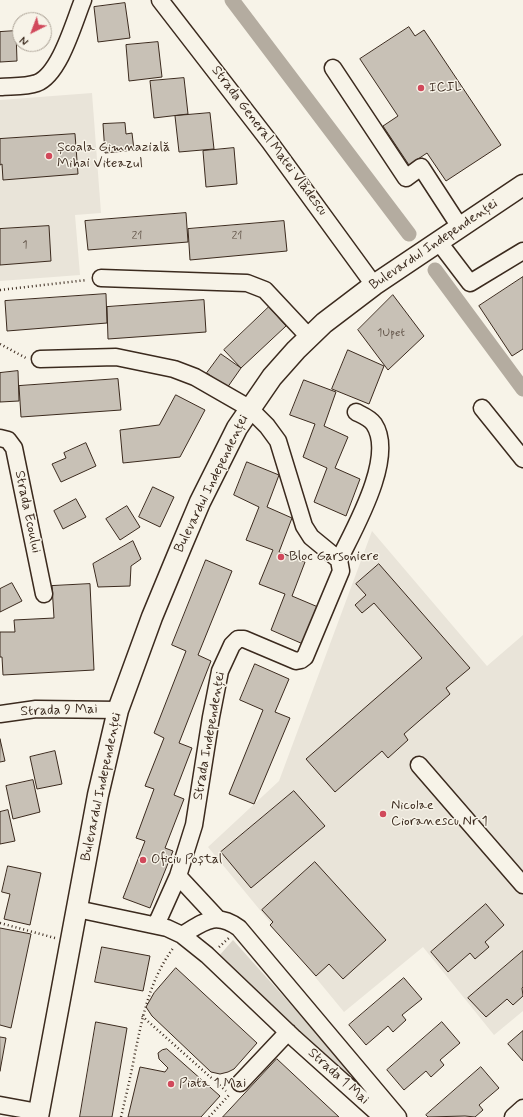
<!DOCTYPE html>
<html>
<head>
<meta charset="utf-8">
<style>
	body { margin:0 }
	#map { position:relative; width:523px; height:1117px; overflow:hidden; background:#f7f3e8; font-family:Mynerve,sans-serif }
	canvas { display:block }
	.north { position:absolute; left:12px; top:12px; width:40px; height:40px; box-sizing:border-box; background:#f7f3e8; border:1px solid #aca397; border-radius:50%; rotate:222deg; font-size:11px; font-weight:700; line-height:16px; text-align:center; color:#3b2a1e }
	.north::after { content:''; display:block; margin:auto; width:14px; height:18px; background:#d1495b; clip-path:polygon(50% 0,100% 100%,50% 72%,0 100%) }
</style>
</head>
<body>
<div id="map">
<canvas width="523" height="1117"></canvas>
<div class="north">N</div>
</div>
<script>
const context = document.querySelector('canvas').getContext('2d');
context.lineJoin = 'round';
function fillPath(path, color) {
  context.fillStyle = color;
  context.fill(path, 'evenodd');
}
function trace(path, color, width, dash) {
  context.strokeStyle = color;
  context.lineWidth = width;
  context.lineCap = dash ? 'butt' : 'round';
  context.setLineDash(dash || []);
  context.stroke(path);
}
function write(font, color, halo, rows, align = 'center') {
  context.font = font + ' Mynerve,sans-serif';
  context.lineWidth = 3;
  context.setLineDash([]);
  context.textBaseline = 'middle';
  context.strokeStyle = halo;
  context.fillStyle = color;
  for (const [text, x, y, turn = 0] of rows) {
    context.save();
    context.translate(x, y);
    context.rotate((+turn || 0) * Math.PI / 180);
    context.textAlign = isNaN(turn) ? turn : align;
    if (halo) context.strokeText(text, 0, 0);
    context.fillText(text, 0, 0);
    context.restore();
  }
}
fillPath(new Path2D(`
	M92 93 101 213 75 215 80 275 0 281V100Z
	M372 531 487 666 523 635V1011L494 1035 423 947 344 1012 208 847 279 781Z`), '#e9e4d9');
fillPath(new Path2D(`
	M233 940 371 1094 367 1097 218 957Z`), '#dbd6cb');
trace(new Path2D(`
	M232 0 409 234
	M435 270 523 389`), '#b4aca0', 15);
const building = new Path2D(`
	M125 3 130 38 98 42 94 7Z
	M409 27 415 36 424 30 501 145 446 181 427 153 409 165 383 126 398 116 360 59Z
	M16 31 17 61 0 62V32Z
	M158 42 162 77 129 81 126 45Z
	M184 78 188 114 154 118 150 81Z
	M210 113 214 149 179 152 175 116Z
	M125 123 126 134 132 133 134 150 105 153 103 124Z
	M75 134 78 174 3 180 2 164 0 165V139Z
	M234 148 237 184 206 187 203 151Z
	M186 213 188 242 88 250 85 221Z
	M284 221 287 251 190 260 188 229Z
	M49 226 51 261 0 265V229Z
	M523 277V349L512 356 479 306Z
	M106 294 107 323 7 331 5 301Z
	M393 295 424 336 388 370 358 330Z
	M204 300 206 332 108 339 107 307Z
	M269 307 286 326 241 368 224 350Z
	M348 350 384 366 369 404 332 389Z
	M221 354 241 368 227 388 207 373Z
	M18 371 19 401 0 402V373Z
	M118 379 121 410 21 417 19 386Z
	M304 380 336 392 324 426 348 437 335 468 360 479 346 516 314 502 327 468 303 457 315 424 290 415Z
	M176 395 205 410 180 457 123 463 120 430 159 425Z
	M86 443 96 466 61 482 52 464 66 458 64 453Z
	M247 462 279 475 267 507 292 518 279 552 305 562 292 596 318 607 303 644 271 630 285 594 259 584 273 550 246 540 259 507 234 495Z
	M153 487 174 497 160 527 139 517Z
	M76 499 86 517 63 529 54 511Z
	M127 506 140 527 120 540 106 519Z
	M133 541 141 559 131 566 130 586 98 587 93 564Z
	M206 560 232 571 198 655 211 661 179 743 192 748 174 795 184 799 165 848 173 851 150 908 123 898 145 841 136 838 154 789 145 786 164 738 154 733 186 651 172 645Z
	M379 564 470 668 446 688 450 694 404 734 408 740 388 758 382 751 335 792 306 759 422 658 374 603 362 613 355 605 366 595 356 584Z
	M12 583 22 601 0 612V589Z
	M90 584 94 670 3 675 2 657H0V632H15L14 620 54 618 52 586Z
	M255 664 289 679 275 712 290 718 254 804 229 794 263 710 240 700Z
	M0 739 5 761 0 762Z
	M55 751 62 784 37 789 30 757Z
	M33 780 40 812 13 819 6 786Z
	M294 791 325 826 251 888 221 852Z
	M8 810 15 841 0 844V812Z
	M315 862 386 940 343 979 329 964 316 976 270 925 273 922 262 910Z
	M8 866 41 873 30 925 4 919 10 894 2 892Z
	M486 904 504 925 485 942 489 947 475 959 470 953 448 972 431 952Z
	M0 928 31 934 11 1028 0 1025Z
	M102 947 150 956 143 991 95 982Z
	M523 951V987L522 988 523 996 513 1005 507 999 486 1017 468 998Z
	M176 968 257 1043 234 1069 228 1072 220 1074 211 1072 152 1016 146 1007 154 993Z
	M404 978 422 999 402 1015 406 1020 393 1032 388 1026 366 1045 349 1025Z
	M96 1022 127 1028 112 1117H80Z
	M442 1022 460 1043 440 1060 444 1065 431 1077 426 1071 404 1090 387 1070Z
	M523 1031V1061L508 1044Z
	M0 1037 6 1038 0 1071Z
	M167 1049 220 1096 201 1117H128L140 1067 165 1072 168 1068 159 1059 158 1053 162 1050Z
	M277 1059 339 1117H223Z
	M481 1067 499 1088 479 1105 483 1110 475 1117 465 1116 428 1117 426 1115Z`);
fillPath(building, '#c8c1b6');
trace(building, '#3b2a1e', 1);
const minor = new Path2D(`
	M160 0 269 141 374 285
	M333 68 406 178 421 167 460 227
	M0 87C12 86 26 87 37 83 60 74 74 22 83 0
	M438 241 470 283 523 251
	M101 278 247 283 265 290 309 337
	M40 359 116 357 174 369 195 377 249 408 267 426 278 441 304 526 311 537 339 560 341 571 305 657 301 660 296 661 244 639H238L232 645 220 671 211 717 194 825 178 876 156 925
	M482 408 523 459
	M0 438 8 440 14 448 44 594
	M339 560C354 529 396 457 374 424 370 418 362 415 356 412
	M0 714 36 709 118 710
	M419 765 523 885
	M178 876 218 919
	M77 909 167 928 182 935 207 955 294 1038 382 1117
	M182 935C204 922 215 911 239 928L398 1117
	M240 1083 288 1032
	M0 1105 38 1112
	M513 1117 523 1108`);
const major = new Path2D(`
	M38 1117 98 795 118 710 152 617 181 547 200 502 237 428 272 377 296 350 324 323 374 285 523 185`);
trace(minor, '#3b2a1e', 19);
trace(major, '#3b2a1e', 23);
trace(new Path2D(`
	M0 290 87 280
	M0 344 26 358
	M0 923 55 938
	M219 947 229 938
	M142 1016 226 1091
	M121 1117C126 1096 131 1075 135 1053 143 1015 150 979 174 947
	M209 1117 230 1094`), '#3b2a1e', 2.5, [1, 3]);
trace(minor, '#f7f3e8', 16);
trace(major, '#f7f3e8', 20);
for (const [x, y, r, color] of [
	[421,88,4,"#d1495b"],
	[49,156,4,"#d1495b"],
	[281,557,4,"#d1495b"],
	[383,814,4,"#d1495b"],
	[143,860,4,"#d1495b"],
	[171,1084,4,"#d1495b"]
]) {
  const dot = new Path2D();
  dot.arc(x, y, r, 0, 2 * Math.PI);
  context.fillStyle = color;
  context.fill(dot);
  trace(dot, '#f7f3e8', 1.5);
}
write('12px', '#5e5044', null, [
	["21",137,236],
	["21",237,236],
	["1",25,245],
	["1Upet",391,333]
]);
write('14px', '#3b2a1e', '#f7f3e8', [
	["ICIL",429,88],
	["Școala Gimnazială",57,148],
	["Mihai Viteazul",57,164],
	["Bloc Garsoniere",289,557],
	["Nicolae",391,806],
	["Cioranescu Nr 1",391,822],
	["Oficiu Poștal",151,860],
	["Piata 1 Mai",179,1084]
], 'left');
write('14px', '#3b2a1e', '#f7f3e8', [
	["Strada General Matei Vlădescu",269,141,53],
	["Bulevardul Independenței",434,245,-34],
	["Bulevardul Independenței",212,484,-64],
	["Strada Ecoului",27,512,78],
	["Strada 9 Mai",59,711,-2],
	["Strada Independenței",210,736,-80],
	["Bulevardul Independenței",102,787,-78],
	["Strada 1 Mai",338,1077,42]
]);
</script>
</body>
</html>
